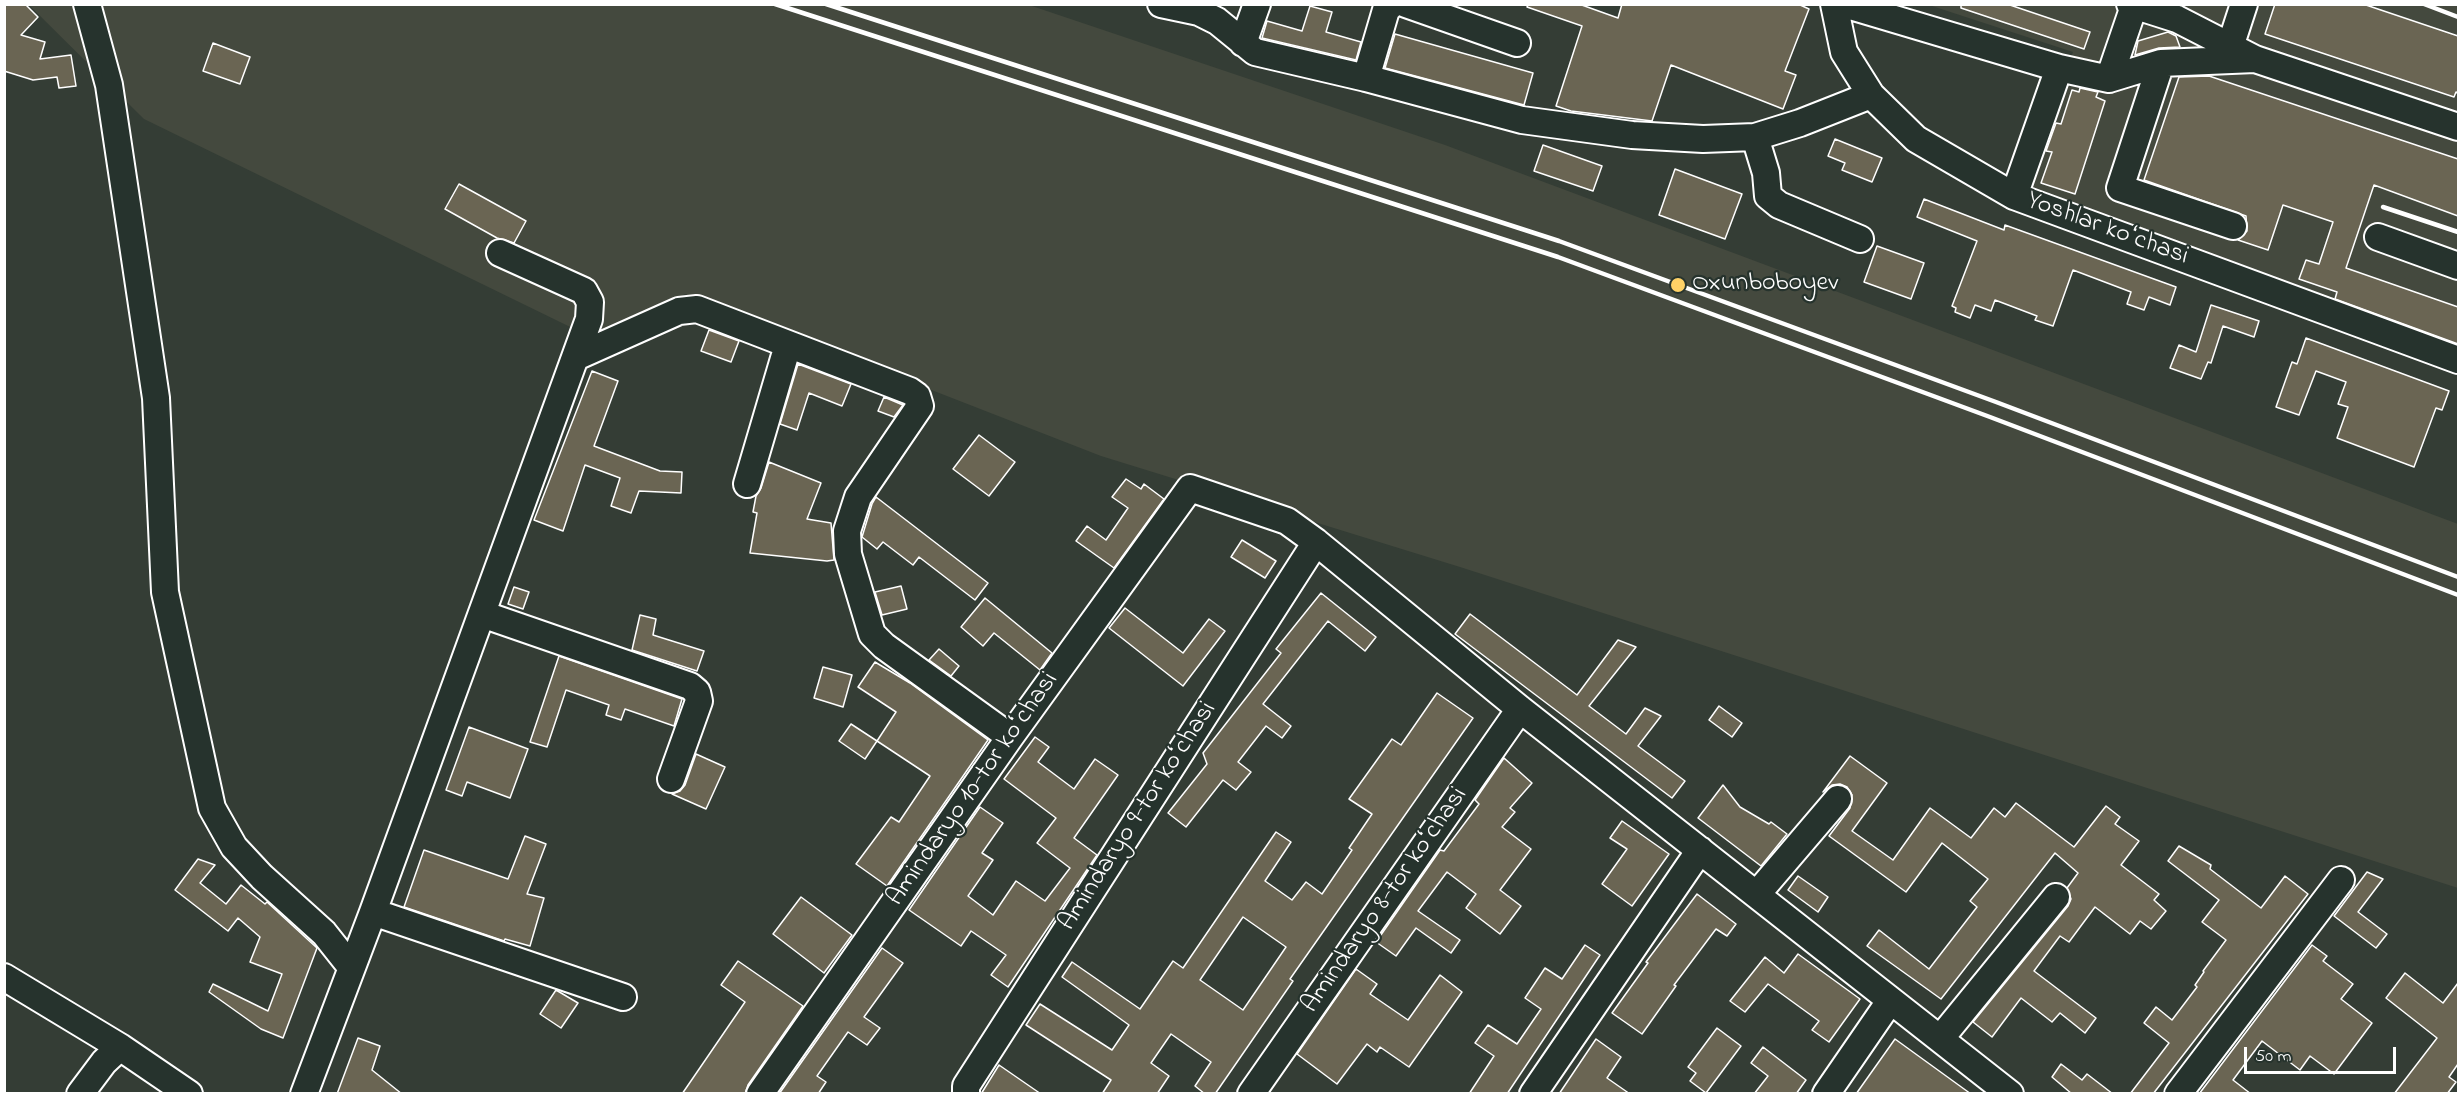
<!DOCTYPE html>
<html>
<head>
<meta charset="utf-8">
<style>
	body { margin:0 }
	#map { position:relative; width:2463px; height:1098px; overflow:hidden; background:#343d35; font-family:"Indie Flower",sans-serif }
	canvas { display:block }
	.frame { position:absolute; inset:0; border:6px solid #fff; pointer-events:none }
	.scale { position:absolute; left:2244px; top:1047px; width:152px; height:27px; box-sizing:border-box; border:3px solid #fff; border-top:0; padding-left:8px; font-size:18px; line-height:21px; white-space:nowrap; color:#fff; -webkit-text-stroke:4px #26332d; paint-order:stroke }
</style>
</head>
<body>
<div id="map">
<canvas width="2463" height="1098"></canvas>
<div class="frame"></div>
<div class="scale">50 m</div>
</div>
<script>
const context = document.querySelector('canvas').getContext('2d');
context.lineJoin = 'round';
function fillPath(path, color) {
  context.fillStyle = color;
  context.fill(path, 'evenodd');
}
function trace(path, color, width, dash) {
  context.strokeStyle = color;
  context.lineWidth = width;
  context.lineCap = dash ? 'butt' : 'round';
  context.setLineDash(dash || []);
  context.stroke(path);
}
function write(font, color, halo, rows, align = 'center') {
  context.font = font + ' "Indie Flower",sans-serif';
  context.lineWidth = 4.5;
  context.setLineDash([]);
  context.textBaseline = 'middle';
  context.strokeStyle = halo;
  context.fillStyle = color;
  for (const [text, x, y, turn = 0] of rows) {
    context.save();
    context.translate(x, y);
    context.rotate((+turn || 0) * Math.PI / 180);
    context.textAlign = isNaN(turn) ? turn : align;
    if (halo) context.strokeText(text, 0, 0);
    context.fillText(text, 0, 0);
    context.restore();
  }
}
fillPath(new Path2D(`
	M29 5H1029L1445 145 2458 524V888L1460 567 1101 456 685 294 601 342 144 119Z
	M1929 5H2458V352L2026 184 2073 52Z`), '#44493e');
const building = new Path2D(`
	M4 4H25L38 17 21 35 45 42 40 59 71 55 76 86 59 88 57 77 33 80 4 71Z
	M1528 4H1579L1618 18 1622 4H1798L1809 9 1785 71 1796 75 1783 109 1671 65 1652 121 1571 111 1556 106 1582 26 1527 7Z
	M1961 4H2007L2090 32 2084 49 1961 8Z
	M2275 4H2363L2458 36V93L2456 92 2454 97 2265 34Z
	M1310 6 1332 12 1326 32 1361 42 1356 60 1262 38 1267 21 1302 31Z
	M2168 32 2176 36 2180 47 2159 48 2135 55 2138 41Z
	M1395 34 1533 73 1524 105 1385 68Z
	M213 43 250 57 240 84 203 71Z
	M2209 76 2458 159V216L2374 185 2346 268 2458 307V344L2335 299 2337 292 2299 279 2306 260 2319 264 2333 222 2283 205 2268 250 2238 240 2247 231 2246 216 2144 180 2179 77Z
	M2080 88 2098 92 2096 97 2105 101 2075 194 2041 183 2052 152 2046 151 2056 123 2061 124 2072 90 2079 92Z
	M1835 139 1882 158 1872 182 1842 170 1845 163 1828 156Z
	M1543 145 1602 166 1593 191 1534 171Z
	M1675 169 1742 194 1725 239 1659 215Z
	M459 184 526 221 514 243 497 238 445 209Z
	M1924 199 2004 230 2005 225 2176 287 2170 305 2149 297 2144 310 2127 304 2131 292 2073 270 2053 326 2035 320 2037 316 1995 300 1991 311 1975 305 1970 318 1955 312 1956 308 1952 306 1977 241 1917 217Z
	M1877 246 1924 263 1911 299 1864 282Z
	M2211 305 2259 321 2254 337 2223 326 2211 363 2208 362 2201 379 2170 368 2179 345 2196 352Z
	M709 330 739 341 731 362 701 351Z
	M2306 338 2449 391 2442 410 2436 408 2414 467 2337 438 2348 407 2338 404 2346 382 2316 371 2299 415 2276 407 2292 362 2297 364Z
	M798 364 851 384 842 406 809 393 797 430 780 424Z
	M592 371 618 381 594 446 660 471 682 472 681 493 639 491 631 513 611 506 620 478 585 465 563 531 534 520Z
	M884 397 903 405 894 417 878 411Z
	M979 435 1015 462 989 496 953 469Z
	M769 462 821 483 807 519 831 523 834 560 827 561 750 553 757 513 753 512 756 496 761 488Z
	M1126 479 1141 489 1144 484 1164 499 1114 568 1076 541 1087 526 1106 540 1128 508 1112 497Z
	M876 497 988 583 975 600 919 557 913 565 883 542 877 549 862 537 872 504Z
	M1242 540 1276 561 1265 578 1231 557Z
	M901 586 907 609 882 615 875 592Z
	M514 587 529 592 523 609 508 604Z
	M1321 593 1376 637 1365 651 1328 621 1263 704 1291 726 1282 738 1266 726 1238 762 1251 772 1236 790 1223 780 1186 827 1168 813 1207 764 1203 753 1281 653 1276 649Z
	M985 598 1052 653 1040 670 994 633 983 646 961 627Z
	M1125 608 1183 653 1209 619 1225 631 1183 686 1109 628Z
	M1470 614 1577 695 1618 640 1636 647 1589 706 1626 734 1645 708 1661 716 1638 746 1685 781 1672 798 1455 634Z
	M640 615 656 619 653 635 704 651 697 671 632 650Z
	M939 649 959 666 951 676 929 660Z
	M559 656 682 699 674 726 625 709 621 720 606 715 609 705 566 690 547 747 530 742Z
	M875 662 910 683 988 740 887 886 856 864 891 817 899 822 930 776 877 741 896 712 858 687Z
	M823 667 852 675 843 707 814 698Z
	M1437 693 1473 718 1290 979 1293 981 1215 1094H1205L1195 1086 1211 1062 1171 1034 1151 1063 1169 1076 1157 1094H1102L1111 1080 1026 1025 1040 1004 1112 1050 1129 1025 1062 977 1072 962 1140 1009 1173 961 1183 968 1276 832 1291 842 1265 881 1292 900 1306 882 1322 894 1352 850 1349 848 1372 814 1349 799 1392 739 1401 745ZM1243 917 1286 947 1243 1010 1200 980Z
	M1719 706 1742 723 1732 737 1709 720Z
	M851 724 877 741 865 759 839 741Z
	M469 727 528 749 510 798 467 782 462 796 446 790Z
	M1035 737 1049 747 1038 762 1074 789 1095 759 1118 775 1074 838 1097 855 1008 987 991 975 1006 955 971 931 961 946 909 910 980 807 1003 823 982 853 993 860 968 896 993 915 1016 881 1045 901 1070 868 1037 843 1056 818 1004 779Z
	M696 754 725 767 706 809 672 794 680 791 685 785Z
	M1850 756 1887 783 1852 831 1893 860 1930 808 1971 838 1994 808 2005 817 2016 803 2074 847 2106 806 2120 817 2115 824 2139 841 2121 865 2159 894 2154 900 2166 911 2151 929 2140 921 2130 934 2095 907 2069 942 2060 936 2034 971 2096 1018 2085 1033 2060 1013 2052 1022 2021 998 1992 1037 1973 1022 2068 906 2071 899 2067 888 2078 873 2055 853 1941 999 1867 946 1879 930 1929 969 1977 907 1970 901 1988 879 1942 843 1906 892 1829 836 1850 808 1852 795 1847 787 1840 784 1832 785 1823 792Z
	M1504 758 1532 783 1510 808 1515 812 1502 827 1531 849 1500 890 1521 906 1500 934 1466 908 1476 894 1447 872 1418 911 1460 940 1451 953 1416 928 1396 956 1376 942 1440 850 1444 851 1479 804 1475 800Z
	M1723 785 1740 807 1769 824 1771 822 1787 834 1761 866 1698 818Z
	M1622 821 1669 854 1632 906 1602 884 1627 849 1610 838Z
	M525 836 546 844 527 894 544 898 530 946 505 939 504 941 404 907 424 850 508 879Z
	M2179 846 2211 865 2210 869 2261 908 2285 876 2308 894 2153 1094H2130L2169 1043 2144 1023 2156 1007 2172 1020 2197 987 2195 985 2204 972 2203 971 2226 940 2202 922 2219 900 2168 861Z
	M198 859 215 865 200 883 226 904 241 885 265 904 267 902 317 948 283 1038 261 1029 209 992 213 984 268 1011 282 974 250 962 260 937 238 918 228 931 175 890Z
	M2367 872 2383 879 2358 912 2387 934 2376 948 2334 916Z
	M1798 876 1828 897 1818 912 1788 890Z
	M1697 894 1736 924 1727 936 1716 929 1674 985 1676 986 1642 1034 1612 1013 1648 963 1646 962Z
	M801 897 852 935 824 973 773 934Z
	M1585 945 1600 955 1507 1094H1469L1494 1056 1475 1043 1488 1025 1517 1044 1541 1009 1525 998 1545 968 1562 979Z
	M2312 945 2327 956 2323 961 2353 984 2341 999 2372 1023 2334 1074 2310 1056 2300 1070 2262 1041 2233 1080 2251 1094H2199Z
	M882 948 903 963 864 1017 880 1028 867 1045 848 1032 817 1076 826 1082 818 1094H779Z
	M1798 954 1860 999 1829 1042 1812 1030 1819 1021 1768 984 1745 1012 1730 1001 1765 957 1784 973Z
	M738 961 803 1006 748 1085 745 1094H682L745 1002 721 985Z
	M1356 969 1377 984 1370 994 1408 1020 1440 975 1462 992 1409 1067 1380 1047 1377 1052 1367 1044 1337 1084 1297 1054Z
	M2405 973 2443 1003 2458 983V1064L2449 1077 2456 1082 2447 1094H2394L2437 1038 2386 998Z
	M556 990 578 1003 561 1028 540 1014Z
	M1717 1028 1741 1046 1706 1093 1690 1081 1696 1073 1688 1067Z
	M358 1038 380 1046 372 1070 402 1094H337Z
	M1596 1039 1621 1057 1607 1078 1630 1094H1559Z
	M1895 1039 1971 1094H1856Z
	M1763 1047 1806 1080 1796 1094H1754L1768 1076 1751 1063Z
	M2061 1064 2082 1080 2087 1074 2113 1094H2072L2052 1077Z
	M999 1065 1041 1094H981Z`);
fillPath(building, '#6a6553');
trace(building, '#fff', 1.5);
const minor = new Path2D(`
	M87 4 109 85 156 398 165 592 212 808 234 847 262 877 324 933 351 967
	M1161 4 1199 12 1217 21 1255 52 1366 78 1522 120 1632 135 1703 139 1755 137 1800 123 1871 95
	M1406 4 1517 43
	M1834 4 1844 52 1871 95 1916 139 2014 196 2458 360
	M1844 4 2059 68 2109 79 2161 63 2255 59
	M2130 4 2177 19 2255 59 2458 127
	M1243 43 1257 4
	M2230 47 2244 4
	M2161 63 2120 188 2233 226
	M1366 78 1386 10 1392 4
	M2109 79 2134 6
	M1755 137 1766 173 1768 196 1779 205 1860 239
	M2014 196 2059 68
	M2378 237 2458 266
	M576 357 679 311 697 309 910 391 917 396 920 406 858 497 847 531 848 554 872 634 884 646 1010 737
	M747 484 788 345
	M482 614 690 686 697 692 699 701 671 779
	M1757 894 1838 799
	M373 912 623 997
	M4 977 120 1047 189 1094
	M1940 1039 2056 897
	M80 1094 104 1062 120 1047
	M304 1094 373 912 589 319 590 302 584 291 500 253
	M760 1094 1010 737 1190 488 1287 521 1316 542 1520 709 2010 1094
	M966 1094V1086L1316 542
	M1251 1094 1520 709
	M1533 1094 1700 850
	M1826 1094 1890 1001
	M2178 1094 2341 880`);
trace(minor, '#fff', 30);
trace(minor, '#26332d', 26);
trace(new Path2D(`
	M775 4 1558 257 1990 417 2458 595
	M826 4 1559 241 1996 402 2458 577
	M2424 4 2458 17
	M2383 207 2458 232`), '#fff', 4.5);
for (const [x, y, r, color] of [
	[1678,285,8,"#ffd166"]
]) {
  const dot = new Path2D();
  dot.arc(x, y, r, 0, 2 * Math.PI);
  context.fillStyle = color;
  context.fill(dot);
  trace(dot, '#26332d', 2);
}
write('26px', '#fff', '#26332d', [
	["Yoshlar koʻchasi",2107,230,20],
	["Amindaryo 10-tor koʻchasi",974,790,-55],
	["Amindaryo 9-tor koʻchasi",1139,817,-57],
	["Amindaryo 8-tor koʻchasi",1386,901,-55]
]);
write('26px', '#fff', '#26332d', [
	["Oxunboboyev",1692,285]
], 'left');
</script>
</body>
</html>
